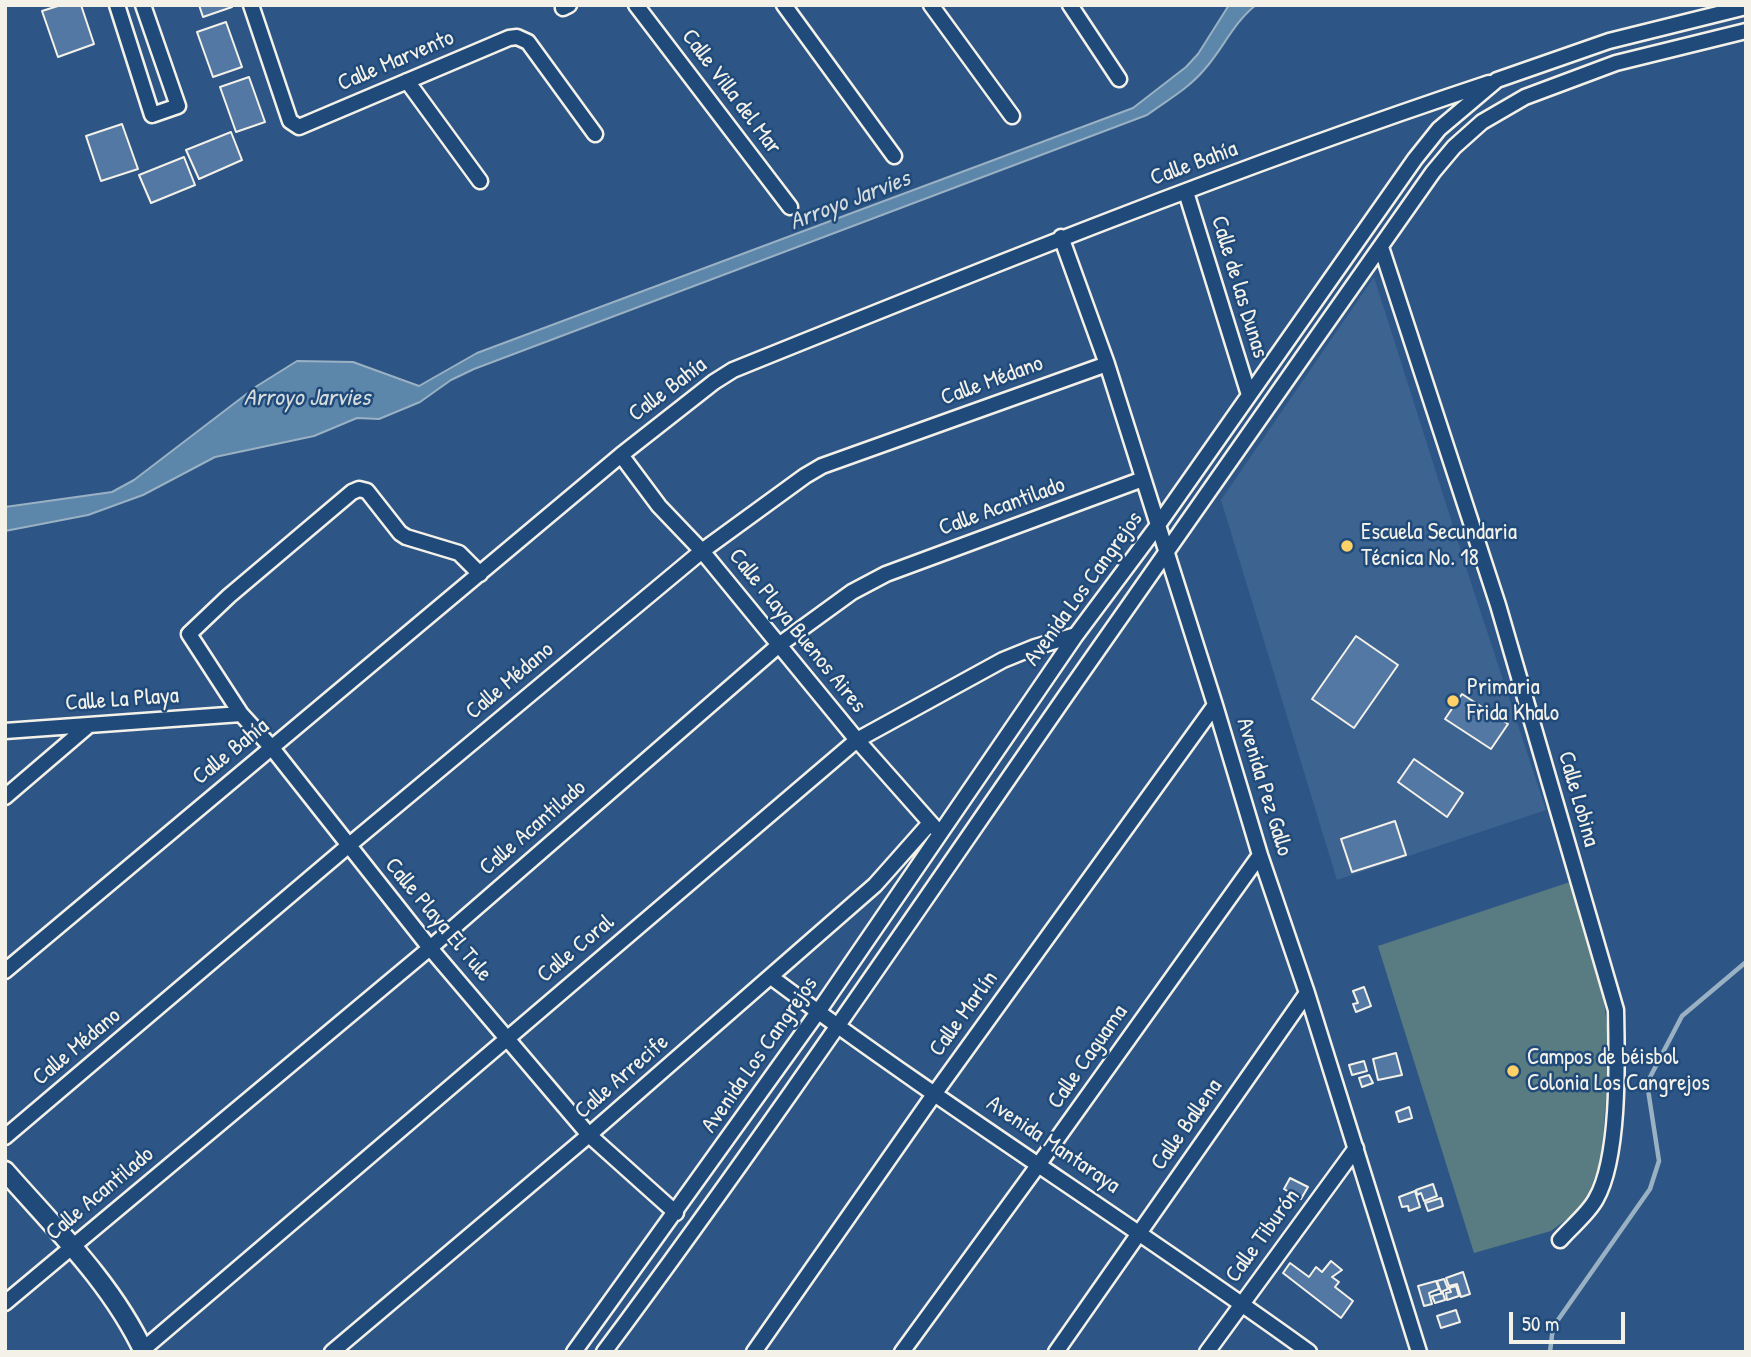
<!DOCTYPE html>
<html>
<head>
<meta charset="utf-8">
<style>
	body { margin:0 }
	#map { position:relative; width:1751px; height:1357px; overflow:hidden; background:#2d5686; font-family:"Patrick Hand",sans-serif }
	canvas { display:block }
	.frame { position:absolute; inset:0; border:7px solid #f4f1e8; pointer-events:none }
	.scale { position:absolute; left:1509px; top:1312px; width:116px; height:32px; box-sizing:border-box; border:4px solid #f4f1e8; border-top:0; padding-left:9px; font-size:21px; line-height:24px; white-space:nowrap; color:#f4f1e8; -webkit-text-stroke:5px #1f4a7a; paint-order:stroke }
</style>
</head>
<body>
<div id="map">
<canvas width="1751" height="1357"></canvas>
<div class="frame"></div>
<div class="scale">50 m</div>
</div>
<script>
const context = document.querySelector('canvas').getContext('2d');
context.lineJoin = 'round';
function fillPath(path, color) {
  context.fillStyle = color;
  context.fill(path, 'evenodd');
}
function trace(path, color, width, dash) {
  context.strokeStyle = color;
  context.lineWidth = width;
  context.lineCap = dash ? 'butt' : 'round';
  context.setLineDash(dash || []);
  context.stroke(path);
}
function write(font, color, halo, rows, align = 'center') {
  context.font = font + ' "Patrick Hand",sans-serif';
  context.lineWidth = 5;
  context.setLineDash([]);
  context.textBaseline = 'middle';
  context.strokeStyle = halo;
  context.fillStyle = color;
  for (const [text, x, y, turn = 0] of rows) {
    context.save();
    context.translate(x, y);
    context.rotate((+turn || 0) * Math.PI / 180);
    context.textAlign = isNaN(turn) ? turn : align;
    if (halo) context.strokeText(text, 0, 0);
    context.fillText(text, 0, 0);
    context.restore();
  }
}
fillPath(new Path2D(`
	M1374 277 1474 592 1546 810 1337 880 1221 500Z`), '#3d6391');
fillPath(new Path2D(`
	M1570 882 1603 994 1610 1049 1601 1161 1584 1206 1551 1231 1474 1253 1378 946Z`), '#587c81');
const water = new Path2D(`
	M1229 5H1256C1233 23 1223 49 1204 70 1189 88 1166 101 1147 115L474 369 451 380 420 402 379 419 357 418 314 436 215 457 143 495 88 515 5 531V507L112 492 134 480 257 386 297 361 353 362 419 386 477 353 1133 108 1186 67 1198 54Z`);
fillPath(water, '#5d86ab');
trace(water, '#99b1c3', 2);
trace(new Path2D(`
	M1550 1352 1553 1327 1650 1189 1659 1161 1647 1083 1682 1016 1746 962`), '#99b1c3', 4.5);
const building = new Path2D(`
	M61 5H81L94 44 58 57 42 11Z
	M199 5H232V7L203 17Z
	M226 22 242 67 213 77 197 32Z
	M249 77 265 122 236 132 220 87Z
	M122 124 138 169 101 181 86 136Z
	M231 132 242 160 199 179 186 150Z
	M184 157 195 185 151 203 139 175Z
	M1356 636 1398 665 1354 728 1312 699Z
	M1462 694 1508 724 1491 749 1445 719Z
	M1414 759 1463 793 1447 817 1398 782Z
	M1395 821 1406 855 1352 872 1341 839Z
	M1364 987 1371 1006 1356 1012 1353 1004 1358 1003 1353 991Z
	M1396 1053 1402 1075 1378 1080 1373 1059Z
	M1364 1061 1367 1071 1352 1075 1349 1065Z
	M1369 1075 1373 1083 1362 1087 1359 1078Z
	M1409 1107 1412 1118 1399 1122 1396 1112Z
	M1290 1178 1308 1187 1301 1199 1284 1189Z
	M1433 1184 1437 1196 1424 1201 1421 1193 1417 1195 1416 1190Z
	M1415 1191 1420 1207 1409 1211 1408 1206 1402 1207 1399 1197Z
	M1441 1198 1443 1206 1428 1211 1425 1203Z
	M1331 1261 1342 1270 1332 1277 1339 1282 1335 1287 1353 1301 1341 1318 1283 1273 1290 1263 1309 1277 1316 1267 1322 1272Z
	M1463 1272 1470 1294 1461 1297 1457 1284 1449 1286 1446 1278Z
	M1444 1279 1448 1289 1441 1292 1437 1281Z
	M1436 1281 1439 1289 1429 1293 1432 1304 1424 1306 1418 1286Z
	M1456 1286 1459 1296 1447 1300 1446 1293 1451 1292 1449 1288Z
	M1443 1293 1445 1300 1435 1303 1432 1296Z
	M1456 1310 1460 1322 1441 1328 1437 1316Z`);
fillPath(building, '#5478a4');
trace(building, '#f4f1e8', 2);
const minor = new Path2D(`
	M117 5 152 115 178 106 143 5
	M251 5 290 121 299 127 509 38 517 37 528 42 595 134
	M636 5 790 207
	M784 5 894 156
	M931 5 1012 116
	M1070 5 1119 79
	M563 8 569 5
	M407 81 480 181
	M1186 192 1249 395
	M1061 237 1107 364 1215 705 1260 855 1307 993 1419 1352
	M1381 247 1498 605 1616 1010C1617 1059 1620 1157 1596 1199 1588 1214 1571 1227 1560 1240
	M621 455 659 506 702 551 857 740 935 828
	M480 574 459 553 406 537 400 533 367 491 359 489 352 492 229 596 189 634 241 714 272 748 430 948 589 1135 676 1213
	M5 731 241 714
	M5 797 88 726
	M5 971 621 455 714 382 733 370C983 269 1233 168 1489 83
	M771 977C946 1108 1132 1224 1309 1352
	M5 1137 348 846 702 551 805 476 822 466 1107 364
	M5 1303 430 948 779 645 852 592 886 574 1143 479
	M140 1352 857 740 1003 660 1035 647 1076 635
	M332 1352 589 1135 875 885 930 823
	M574 1352 818 1012 1076 635 1158 525 1415 159 1439 129 1497 80 1609 41 1746 7
	M604 1352C764 1137 914 915 1067 694 1188 519 1311 346 1433 172L1454 147 1482 122 1525 97 1616 63 1746 31
	M754 1352 935 1093 1215 705
	M902 1352 1039 1164 1260 855
	M1056 1352 1307 993
	M1207 1352 1356 1148`);
const tertiary = new Path2D(`
	M5 1171C54 1227 112 1283 144 1352`);
trace(minor, '#f4f1e8', 19);
trace(tertiary, '#f4f1e8', 23);
trace(minor, '#1f4a7a', 14);
trace(tertiary, '#1f4a7a', 18);
for (const [x, y, r, color] of [
	[1347,546,7,"#ffd166"],
	[1453,701,7,"#ffd166"],
	[1513,1071,7,"#ffd166"]
]) {
  const dot = new Path2D();
  dot.arc(x, y, r, 0, 2 * Math.PI);
  context.fillStyle = color;
  context.fill(dot);
  trace(dot, '#1f4a7a', 2.5);
}
write('23px', '#f4f1e8', '#1f4a7a', [
	["Calle Marvento",396,61,-23],
	["Calle Villa del Mar",731,92,53],
	["Calle Bahía",1194,164,-20],
	["Calle de las Dunas",1239,287,73],
	["Calle Médano",992,381,-20],
	["Calle Bahía",668,390,-37],
	["Calle Acantilado",1002,507,-20],
	["Avenida Los Cangrejos",1084,589,-54],
	["Calle Playa Buenos Aires",797,631,51],
	["Calle Médano",510,681,-40],
	["Calle La Playa",122,700,-4],
	["Calle Bahía",231,752,-39],
	["Avenida Pez Gallo",1264,787,73],
	["Calle Lobina",1578,799,74],
	["Calle Acantilado",533,828,-41],
	["Calle Playa El Tule",438,920,50],
	["Calle Coral",576,949,-40],
	["Calle Marlín",964,1014,-54],
	["Calle Médano",77,1047,-40],
	["Avenida Los Cangrejos",760,1055,-55],
	["Calle Caguama",1088,1057,-55],
	["Calle Arrecife",622,1077,-41],
	["Calle Ballena",1187,1125,-55],
	["Avenida Mantaraya",1053,1145,34],
	["Calle Acantilado",100,1194,-40],
	["Calle Tiburón",1263,1236,-54]
]);
write('23px', '#f4f1e8', '#1f4a7a', [
	["Escuela Secundaria",1361,533],
	["Técnica No. 18",1361,559],
	["Primaria",1467,688],
	["Frida Khalo",1467,714],
	["Campos de béisbol",1527,1058],
	["Colonia Los Cangrejos",1527,1084]
], 'left');
write('italic 24px', '#d6dcdc', '#1f4a7a', [
	["Arroyo Jarvies",850,201,-21],
	["Arroyo Jarvies",307,399]
]);
</script>
</body>
</html>
